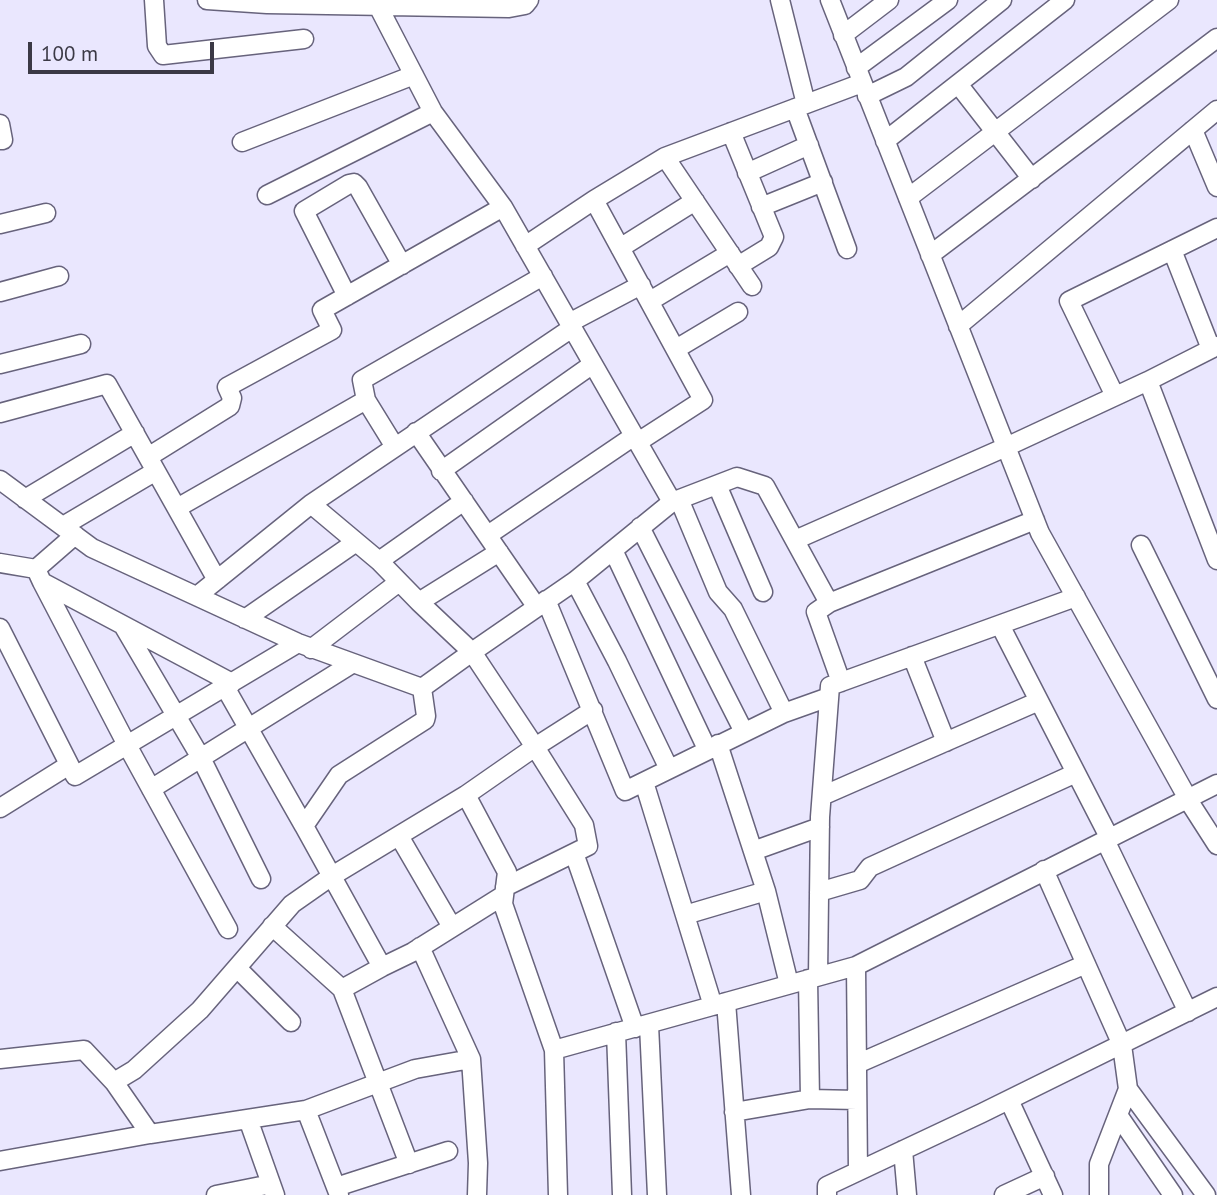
<!DOCTYPE html>
<html>
<head>
<meta charset="utf-8">
<style>
	body { margin:0 }
	#map { position:relative; width:1217px; height:1195px; overflow:hidden; background:#eae7fe; font-family:"PT Sans",sans-serif }
	canvas { display:block }
	.scale { position:absolute; left:28px; top:42px; width:186px; height:32px; box-sizing:border-box; border:4px solid #3b3945; border-top:0; padding-left:9px; font-size:21px; line-height:24px; white-space:nowrap; color:#3b3945; -webkit-text-stroke:5px #eae7fe; paint-order:stroke }
</style>
</head>
<body>
<div id="map">
<canvas width="1217" height="1195"></canvas>
<div class="scale">100 m</div>
</div>
<script>
const context = document.querySelector('canvas').getContext('2d');
context.lineJoin = 'round';
function trace(path, color, width, dash) {
  context.strokeStyle = color;
  context.lineWidth = width;
  context.lineCap = dash ? 'butt' : 'round';
  context.setLineDash(dash || []);
  context.stroke(path);
}
const minor = new Path2D(`
	M154 0 157 46 163 55 304 39
	M207 0 267 4 509 8 525 5 529 0
	M780 0 806 104
	M830 0 1040 533 1192 806 1217 845
	M378 6 433 112 503 207 672 502
	M843 35 889 0
	M856 68 948 0
	M958 84 1032 179
	M867 96 906 77 1002 0
	M795 108 847 249
	M0 124 3 140H0
	M1193 130 1217 187
	M731 132 774 237 769 247 738 266
	M885 141 1065 0
	M242 142 414 75
	M665 157 752 286
	M747 173 809 145
	M267 195 433 112
	M908 198 1169 0
	M594 200 665 157 862 83
	M761 207 823 182
	M0 224 46 213
	M525 246 594 200 703 400 638 442
	M620 248 695 201
	M1172 250 1211 349
	M930 255 1217 38
	M0 292 59 276
	M347 296 304 211 349 184 354 183 358 187 402 265
	M650 301 730 253
	M569 323 641 285
	M958 326 1217 110
	M676 349 738 312
	M0 364 81 344
	M1148 381 1217 346
	M1115 396 1069 301 1217 228
	M0 413 107 384 217 580
	M416 432 536 606
	M395 447 366 400 362 380 543 276
	M148 457 230 406 232 398 227 387 332 330 322 310 503 207
	M441 471 593 364
	M0 480 92 548 298 643 422 688 472 652 535 747 466 795 507 872 503 904 554 1050 856 966 1217 784
	M717 485 763 592
	M25 499 135 433
	M679 499 718 592 733 609 784 713 829 697
	M311 504 379 561 419 602 499 552
	M177 508 366 400
	M63 526 156 471
	M640 527 744 732
	M488 535 634 436
	M795 540 1006 447 1148 381 1217 560
	M1141 545 1217 699
	M613 550 707 749
	M379 561 464 501
	M0 563 36 569 75 535
	M36 569 42 582 232 683
	M575 581 617 661 669 769
	M42 582 127 745 228 929
	M197 596 311 504 572 328
	M546 600 625 791 784 713
	M419 602 472 652 575 581 672 502 737 477 765 486 829 603 1035 520
	M829 603 816 612 841 682
	M245 619 356 542
	M1000 625 1109 837
	M124 627 201 758 261 879
	M0 628 75 776 298 643
	M311 649 399 582
	M912 656 946 742
	M225 687 304 826
	M422 688 426 716 425 720 339 775 304 826 382 967 413 952 504 895
	M718 744 766 891 789 984
	M644 782 713 1006
	M151 789 353 663
	M822 796 1039 701
	M0 808 69 765
	M399 836 452 927
	M1105 840 1188 1012
	M753 851 820 827
	M574 853 635 1028
	M1044 870 1122 1045 1128 1089 1099 1164V1195
	M505 887 588 846 584 825 535 747 593 710
	M819 892 860 880 870 867 1076 773
	M685 915 766 891
	M272 926 342 989 409 1164
	M420 947 471 1059 415 1069 306 1110 150 1134 114 1082 134 1070 200 1010 292 904 332 876 466 795
	M856 966 858 1171
	M237 968 291 1022
	M818 976 820 817 830 686 1076 597
	M808 979 810 1099
	M342 989 382 967
	M726 1002 741 1195
	M649 1025 657 1195
	M616 1032 622 1195
	M554 1050 558 1195
	M0 1059 84 1050 114 1082
	M471 1059 478 1163 477 1195
	M857 1064 1086 964
	M1128 1089 1206 1195
	M1009 1100 1053 1195
	M306 1110 339 1195
	M734 1112 810 1099 857 1100
	M1118 1115 1173 1195
	M248 1119 275 1195
	M903 1150 907 1195
	M0 1161 150 1134
	M336 1187 448 1151
	M216 1195 271 1184
	M827 1195V1186L982 1113 1217 997
	M1004 1195 1045 1176`);
trace(minor, '#67637c', 21);
trace(minor, '#fff', 18);
</script>
</body>
</html>
